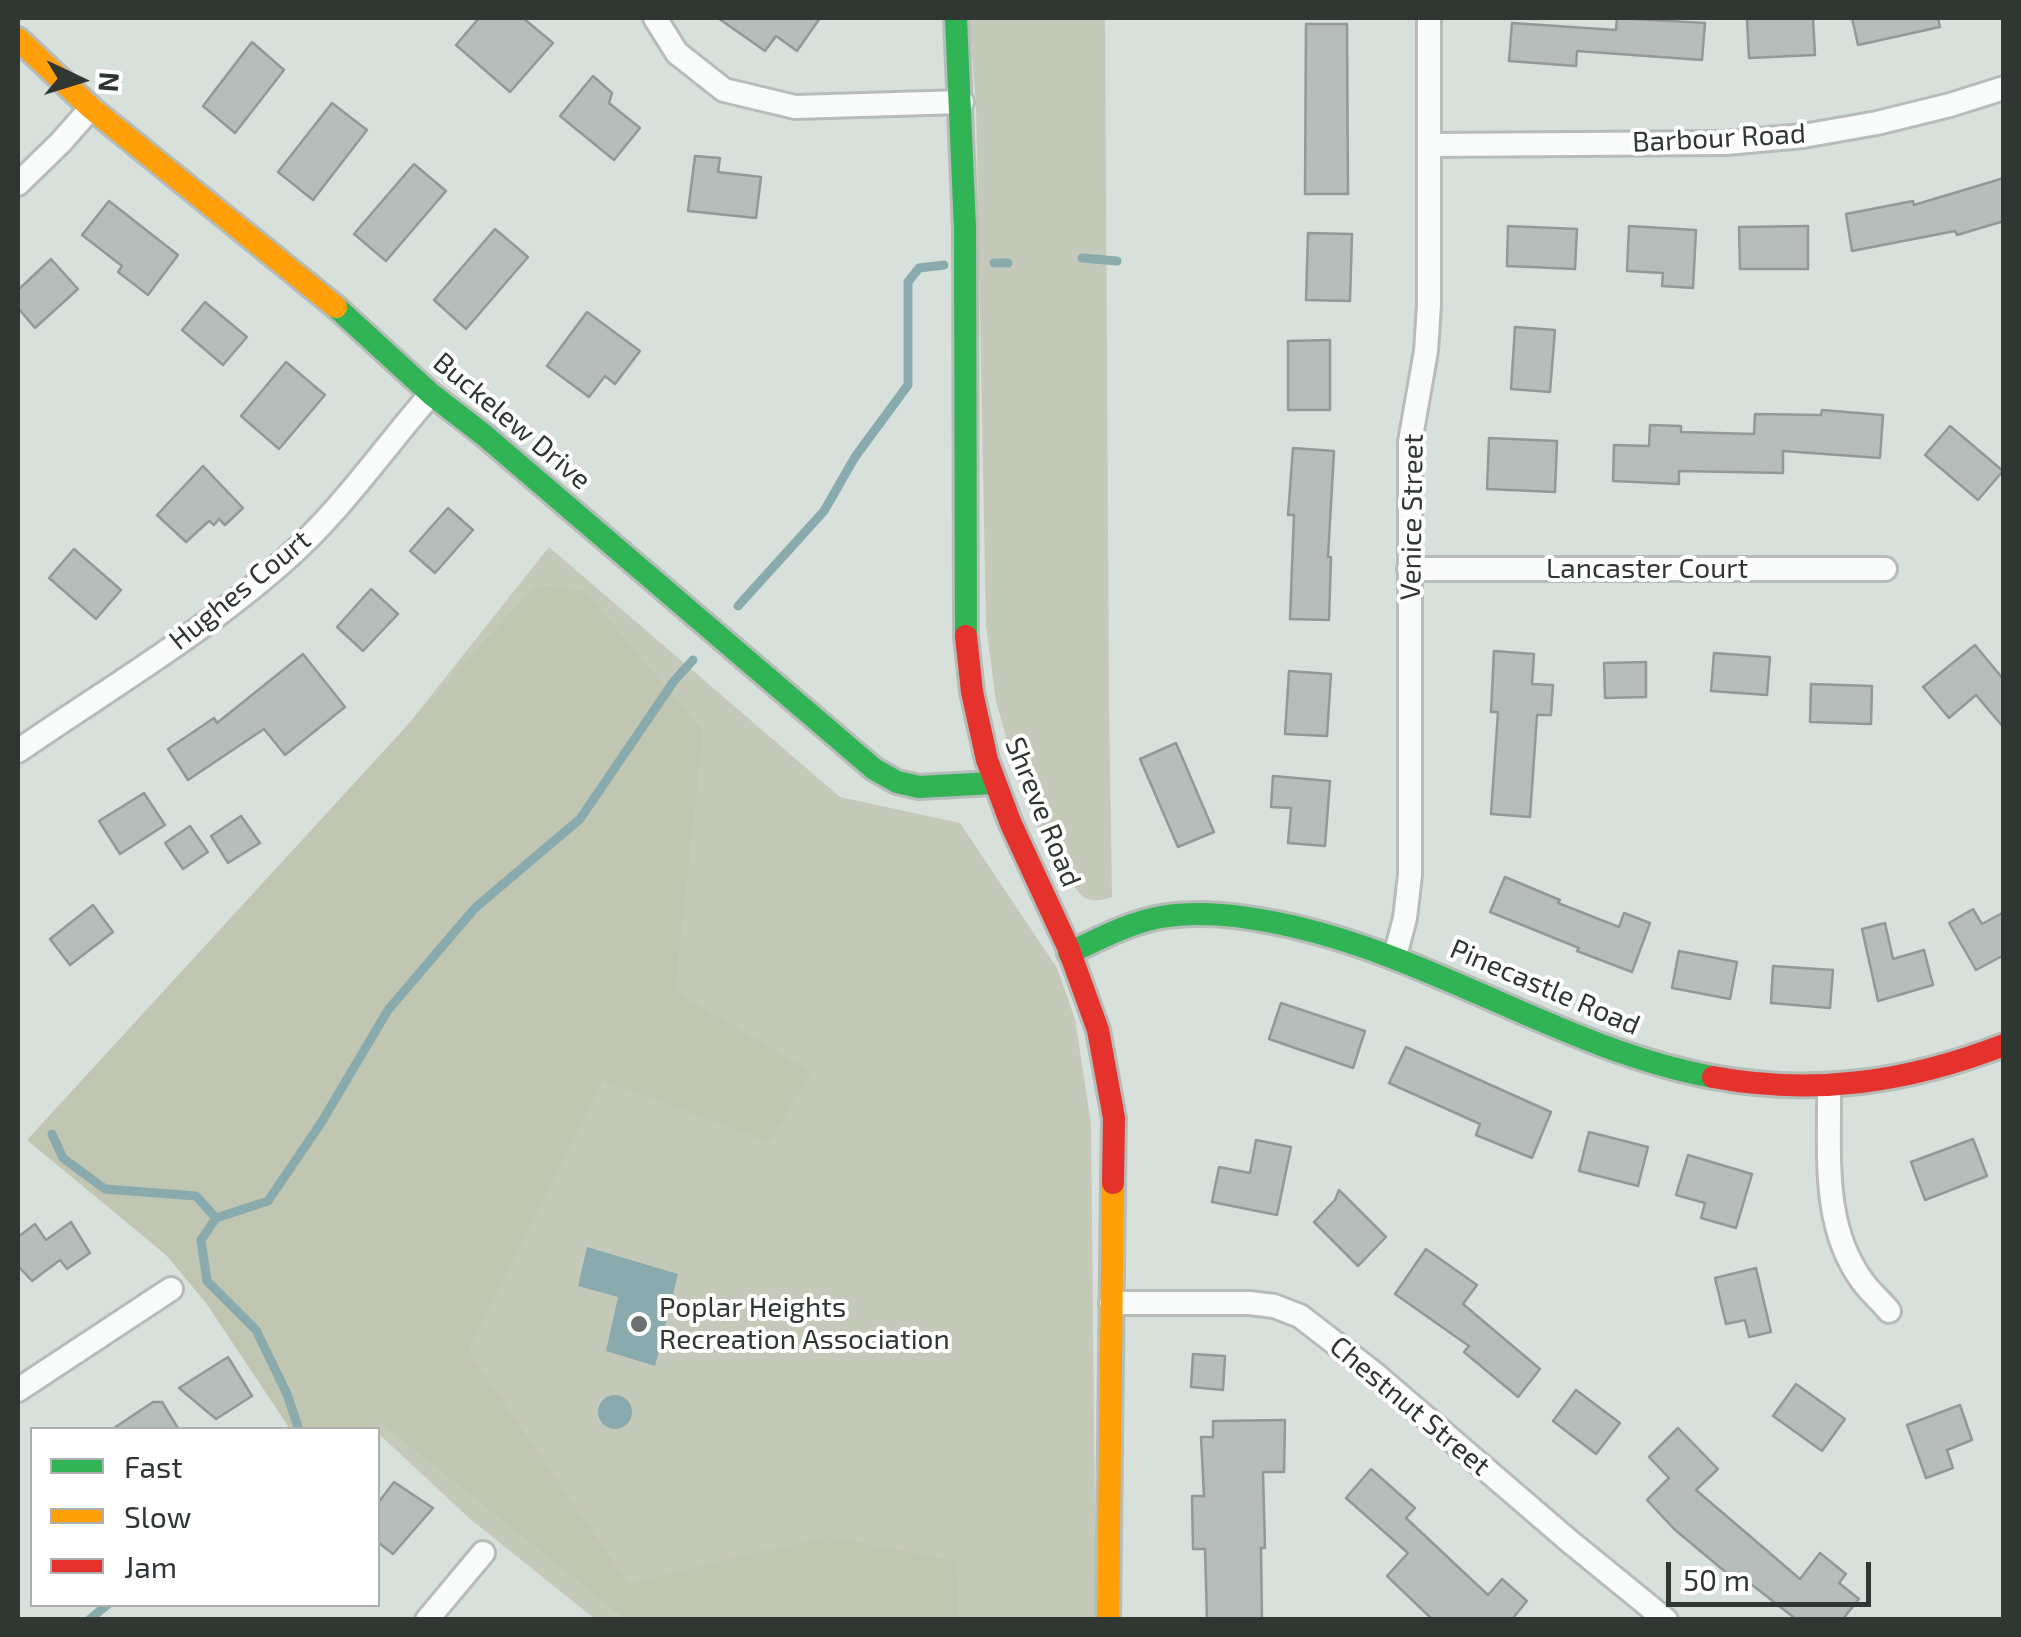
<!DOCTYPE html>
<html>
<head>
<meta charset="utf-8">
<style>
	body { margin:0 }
	#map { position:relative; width:2021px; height:1637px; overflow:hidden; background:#d8e0db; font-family:"Exo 2",sans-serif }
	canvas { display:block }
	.frame { position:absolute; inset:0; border:20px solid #303632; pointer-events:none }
	.legend { position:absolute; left:30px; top:1427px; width:350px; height:180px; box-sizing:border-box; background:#fff; border:2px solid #acafad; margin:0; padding:12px 18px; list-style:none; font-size:30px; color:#303632 }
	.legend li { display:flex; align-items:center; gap:20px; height:50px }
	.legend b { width:50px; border:2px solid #acafad }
	.north { position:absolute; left:30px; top:30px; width:100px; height:100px; -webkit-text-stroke:8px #fff; paint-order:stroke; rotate:94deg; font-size:28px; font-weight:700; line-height:40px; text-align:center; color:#303632 }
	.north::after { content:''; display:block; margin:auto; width:35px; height:45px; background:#303632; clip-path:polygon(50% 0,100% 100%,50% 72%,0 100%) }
	.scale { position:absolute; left:1666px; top:1562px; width:205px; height:45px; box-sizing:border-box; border:5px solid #303632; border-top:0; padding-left:12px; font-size:30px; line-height:35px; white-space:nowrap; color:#303632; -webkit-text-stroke:8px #fff; paint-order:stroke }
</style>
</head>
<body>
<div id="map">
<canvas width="2021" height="1637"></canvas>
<div class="frame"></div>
<ul class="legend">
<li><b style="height:12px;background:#30b455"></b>Fast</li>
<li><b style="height:12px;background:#ff9f0a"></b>Slow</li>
<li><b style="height:12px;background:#e5322d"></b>Jam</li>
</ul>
<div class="north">N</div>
<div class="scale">50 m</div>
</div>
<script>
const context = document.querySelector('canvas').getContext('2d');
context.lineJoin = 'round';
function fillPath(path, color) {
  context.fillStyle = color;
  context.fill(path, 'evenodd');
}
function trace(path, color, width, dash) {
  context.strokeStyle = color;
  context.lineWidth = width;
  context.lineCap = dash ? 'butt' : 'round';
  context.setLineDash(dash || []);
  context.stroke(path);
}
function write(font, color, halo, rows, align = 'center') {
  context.font = font + ' "Exo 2",sans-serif';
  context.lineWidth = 8;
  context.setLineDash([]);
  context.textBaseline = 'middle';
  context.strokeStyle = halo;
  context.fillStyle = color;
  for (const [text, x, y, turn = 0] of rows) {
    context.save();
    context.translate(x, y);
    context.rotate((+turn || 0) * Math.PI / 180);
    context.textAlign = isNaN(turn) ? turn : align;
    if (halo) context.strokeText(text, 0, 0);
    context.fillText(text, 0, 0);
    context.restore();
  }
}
fillPath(new Path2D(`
	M969 18H1105L1109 705 1112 897C1086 906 1079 896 1067 874L1071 863 1057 855 1052 858 1023 795 996 702 986 625 976 104Z
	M549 547 840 797 960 823 1057 968 1075 1019 1091 1124 1096 1619H595L469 1518 379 1434 378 1430 375 1429 81 1136Z`), '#c4c9b9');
fillPath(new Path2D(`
	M536 585 584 591 703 731 675 991 811 1072 770 1142 603 1081 468 1351 628 1583 828 1536 956 1561 958 1619H625L382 1423 373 1429H290L206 1303 166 1255 27 1140Z`), '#c0c6b1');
fillPath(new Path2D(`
	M587 1247 678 1274 655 1366 606 1351 618 1297 578 1286Z
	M598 1412a17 17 0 1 1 34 0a17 17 0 1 1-34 0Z`), '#8aabad');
trace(new Path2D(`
	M1082 258 1117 261
	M994 263H1008
	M738 606 824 511 855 457 908 385V282L919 268 944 265
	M52 1134 63 1158 105 1189 196 1196 216 1218
	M299 1430 287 1394 256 1330 207 1281 201 1240 216 1218 268 1201 321 1123 388 1010 475 908 580 819 674 681 693 660
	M89 1620 108 1604`), '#8aabad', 9);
const building = new Path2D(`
	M479 18H523L553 43 510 92 456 45Z
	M718 18H820L797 51 776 36 765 51Z
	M1617 18 1705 23 1702 60 1577 51 1576 66 1509 61 1512 23 1616 30Z
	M1813 18 1815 55 1749 58 1747 19Z
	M1852 18H1938L1940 27 1858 45Z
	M1306 24H1347L1348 194H1305Z
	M252 42 284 70 235 133 203 106Z
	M593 76 612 93 609 103 640 128 614 160 560 116Z
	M332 103 367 130 313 200 278 172Z
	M695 156 720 158 718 172 761 177 756 218 688 211Z
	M414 164 446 191 386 261 354 234Z
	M2004 178V221L1957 235 1955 231 1852 251 1846 214 1913 201 1914 205Z
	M109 201 178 255 148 295 118 272 122 266 82 235Z
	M1508 226 1577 229 1575 269 1507 266Z
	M1629 226 1696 230 1693 288 1662 286 1663 273 1627 271Z
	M1808 226V269H1740L1739 227Z
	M495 229 528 257 466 329 434 300Z
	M1308 233 1352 234 1350 301 1306 300Z
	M51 259 78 289 35 328 18 308V290Z
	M205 302 247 337 223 365 182 330Z
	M587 312 640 351 615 384 605 376 589 397 547 366Z
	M1515 327 1555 330 1550 392 1511 389Z
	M1330 340V410H1288V341Z
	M286 362 325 395 279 449 241 416Z
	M1822 410 1883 415 1880 458 1783 451V473L1679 471V484L1613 481 1614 445 1649 446 1650 425 1681 426V432L1754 434 1755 414 1821 415Z
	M1950 426 2003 471 1978 500 1925 455Z
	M1489 438 1557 441 1555 492 1487 489Z
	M1293 448 1334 451 1328 557H1331L1329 620 1290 619 1294 515H1288Z
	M203 466 243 508 225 525 219 519 214 525 209 521 186 542 157 515Z
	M448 508 473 530 435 573 410 551Z
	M74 549 121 590 96 619 49 578Z
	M371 589 398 614 363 651 337 627Z
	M1975 645 2004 680V728L1976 695 1949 718 1923 687Z
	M1494 651 1534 654 1532 684 1553 685 1551 715H1537L1530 817 1491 814 1498 712H1491Z
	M1714 653 1770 657 1767 695 1711 691Z
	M303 654 345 707 285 755 264 729 188 780 168 749 214 718 217 723Z
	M1646 662V697L1605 698 1604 663Z
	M1289 671 1331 674 1327 736 1285 734Z
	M1811 684 1872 686 1871 724 1810 722Z
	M1176 743 1214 832 1178 847 1140 759Z
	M1273 776 1330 781 1325 846 1288 843 1291 808 1271 807Z
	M144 793 165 825 120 854 99 821Z
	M241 816 260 843 228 863 211 836Z
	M190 826 208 852 183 869 165 843Z
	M1505 877 1560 900 1558 903 1619 927 1624 913 1650 923 1632 972 1577 951 1579 948 1490 912Z
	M93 905 113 932 70 965 50 939Z
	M1973 909 1982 924 2004 912V955L1976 970 1949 923Z
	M1885 923 1893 959 1924 950 1933 985 1878 1001 1862 929Z
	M1679 951 1737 962 1730 999 1672 988Z
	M1773 966 1833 970 1830 1008 1771 1003Z
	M1281 1003 1365 1031 1353 1068 1269 1039Z
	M1406 1047 1551 1112 1532 1158 1476 1135 1480 1124 1389 1083Z
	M1589 1132 1648 1147 1638 1186 1579 1171Z
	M1973 1139 1987 1176 1925 1200 1911 1162Z
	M1256 1140 1291 1147 1277 1215 1212 1202 1219 1167 1250 1173Z
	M1688 1155 1752 1174 1736 1228 1701 1218 1705 1203 1676 1195Z
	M1339 1190 1386 1237 1358 1266 1314 1222 1335 1200Z
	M71 1222 90 1253 67 1269 60 1260 32 1281 18 1266V1237L35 1224 46 1240Z
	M1426 1249 1477 1285 1463 1304 1540 1369 1518 1397 1464 1352 1469 1346 1395 1294Z
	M1756 1268 1771 1332 1749 1337 1745 1320 1726 1324 1715 1278Z
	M1193 1354 1225 1356 1223 1390 1191 1387Z
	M228 1357 252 1396 216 1419 179 1388Z
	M1796 1384 1845 1419 1822 1451 1773 1416Z
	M1576 1390 1620 1423 1596 1454 1553 1421Z
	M153 1402H162L179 1430H111Z
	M1960 1405 1972 1440 1947 1450 1953 1468 1926 1478 1907 1425Z
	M1285 1420 1284 1472H1263L1265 1548H1261L1262 1620H1207L1205 1549H1193L1192 1496H1204L1201 1437H1213V1421Z
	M1678 1428 1718 1469 1696 1490 1800 1579 1820 1553 1846 1574 1839 1583 1859 1599 1842 1620H1797L1751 1584 1747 1590 1674 1529 1647 1500 1669 1478 1649 1457Z
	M1371 1469 1415 1508 1406 1518 1488 1595 1502 1579 1527 1601 1513 1618 1515 1620H1433L1387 1576 1408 1553 1346 1498Z
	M394 1482 433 1508 393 1554 378 1542V1503Z`);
fillPath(building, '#b7bdbb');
trace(building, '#929996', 2.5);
const street = new Path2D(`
	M655 18 677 53 724 90 795 107 962 102
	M1429 145 1726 143 1803 136 1877 123 1950 105 2004 88
	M18 184 61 142 91 108
	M1409 569H1885
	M18 751C108 689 203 633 285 560 340 512 383 449 431 394
	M1395 956 1405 918 1410 875V442L1426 351 1429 305V18
	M1829 1087C1830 1152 1821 1226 1863 1282 1870 1292 1881 1301 1889 1311
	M1111 1303H1249L1274 1306 1300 1316 1375 1374 1568 1540 1666 1620
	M18 1390 171 1289
	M427 1620 483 1553`);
const fast = new Path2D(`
	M956 18 965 229 966 636
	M336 307 431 394 484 435 874 769 897 782 919 787 993 783
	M1069 953C1099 939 1128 923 1161 917 1201 910 1243 916 1282 924 1435 956 1562 1049 1713 1077`);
const slow = new Path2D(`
	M18 39 91 108 336 307
	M1108 1620 1113 1183`);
const jam = new Path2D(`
	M966 636 972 692 987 760 1011 824 1068 947 1098 1030 1114 1118 1113 1183
	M1713 1077C1815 1096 1908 1082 2004 1045`);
trace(street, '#b6bcb8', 28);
trace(fast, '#b6bcb8', 28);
trace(slow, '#b6bcb8', 28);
trace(jam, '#b6bcb8', 28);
trace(street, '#f9fafa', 22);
trace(fast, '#30b455', 22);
trace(slow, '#ff9f0a', 22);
trace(jam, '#e5322d', 22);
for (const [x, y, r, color] of [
	[639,1324,10,"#6b726d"]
]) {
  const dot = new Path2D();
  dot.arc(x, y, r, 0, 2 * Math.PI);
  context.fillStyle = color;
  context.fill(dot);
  trace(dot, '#fff', 4);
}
write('28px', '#303632', '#fff', [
	["Barbour Road",1719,138,-3],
	["Buckelew Drive",512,421,40],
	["Venice Street",1412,517,-89],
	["Lancaster Court",1647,569],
	["Hughes Court",240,590,-39],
	["Shreve Road",1043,812,68],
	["Pinecastle Road",1545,987,23],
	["Chestnut Street",1410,1406,40]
]);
write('28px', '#303632', '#fff', [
	["Poplar Heights",659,1308],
	["Recreation Association",659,1340]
], 'left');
</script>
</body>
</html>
